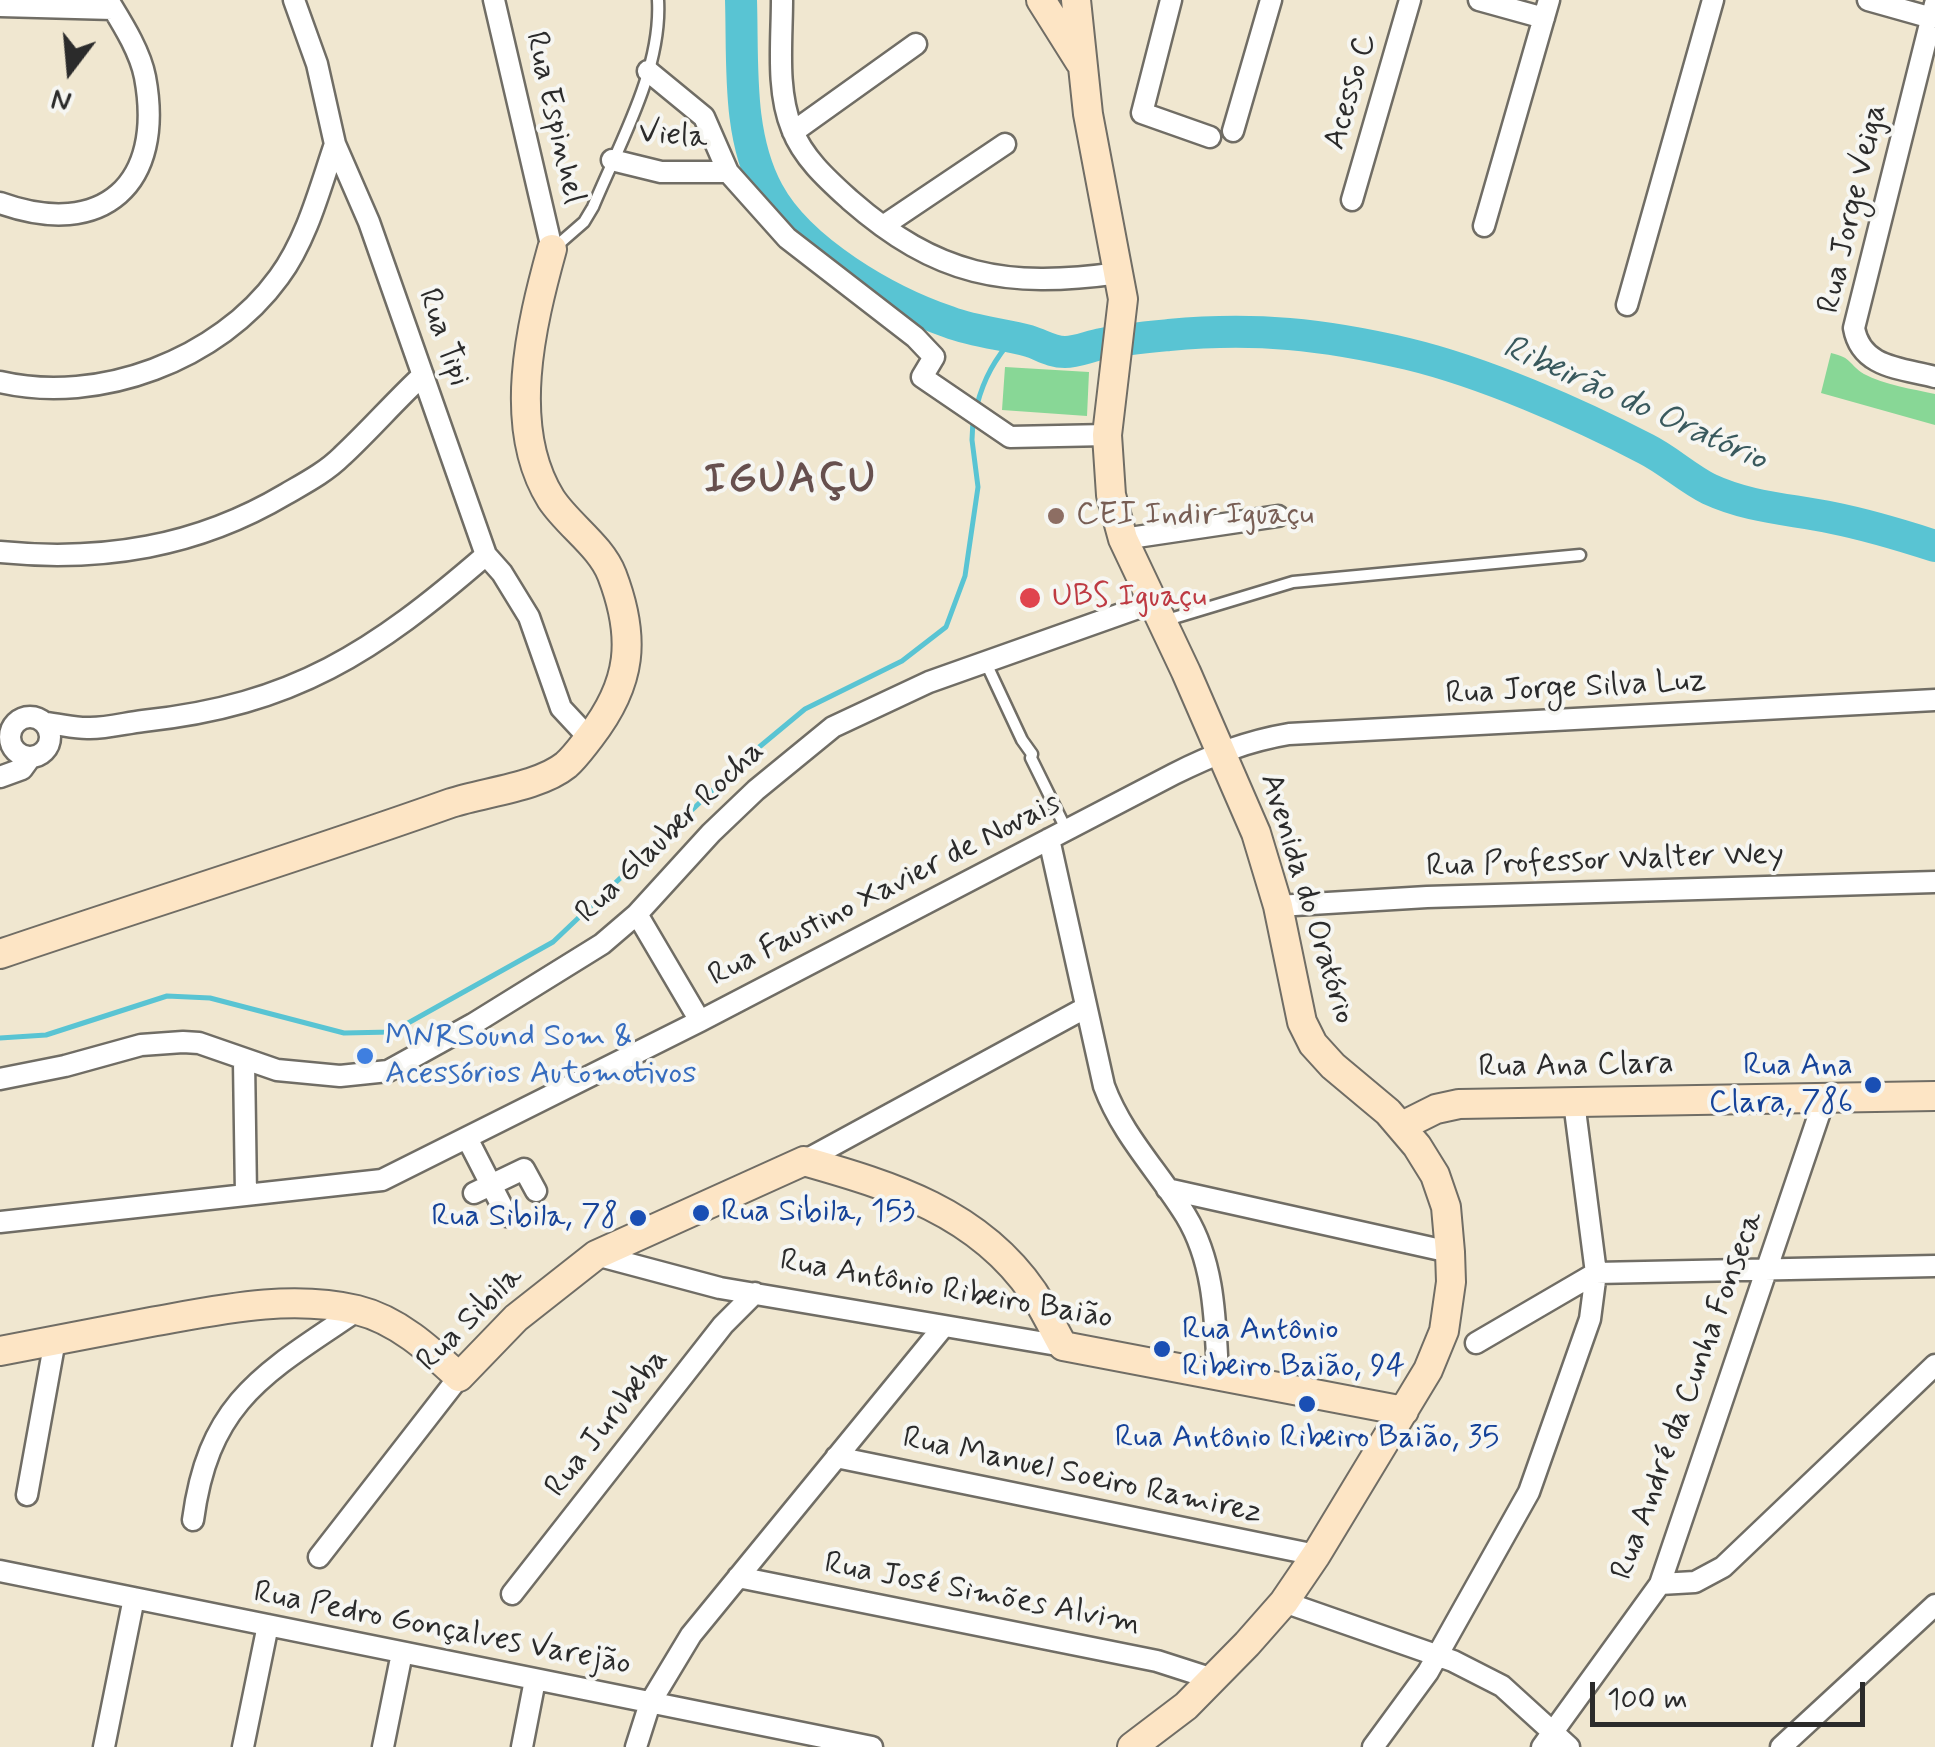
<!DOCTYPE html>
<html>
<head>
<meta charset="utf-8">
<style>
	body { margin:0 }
	#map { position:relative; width:1935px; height:1747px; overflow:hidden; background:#f0e7d0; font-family:Mynerve,sans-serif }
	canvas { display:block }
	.north { position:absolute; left:20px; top:20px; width:100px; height:100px; -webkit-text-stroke:8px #f6f6f2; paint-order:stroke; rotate:196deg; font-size:28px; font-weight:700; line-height:40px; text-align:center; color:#2b2b2b }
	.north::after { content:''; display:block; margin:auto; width:35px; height:45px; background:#2b2b2b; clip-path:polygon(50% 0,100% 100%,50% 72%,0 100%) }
	.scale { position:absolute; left:1590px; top:1682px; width:275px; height:45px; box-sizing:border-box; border:5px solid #2b2b2b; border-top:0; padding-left:12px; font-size:30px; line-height:35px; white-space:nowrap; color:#2b2b2b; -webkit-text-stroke:8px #f6f6f2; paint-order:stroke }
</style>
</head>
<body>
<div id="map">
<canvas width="1935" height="1747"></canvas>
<div class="north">N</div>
<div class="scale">100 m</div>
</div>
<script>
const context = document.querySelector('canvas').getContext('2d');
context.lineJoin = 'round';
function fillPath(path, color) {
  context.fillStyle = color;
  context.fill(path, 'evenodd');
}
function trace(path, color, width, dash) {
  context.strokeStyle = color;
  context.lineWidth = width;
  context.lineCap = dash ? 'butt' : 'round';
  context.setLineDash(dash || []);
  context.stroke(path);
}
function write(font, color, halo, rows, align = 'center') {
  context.font = font + ' Mynerve,sans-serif';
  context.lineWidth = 8;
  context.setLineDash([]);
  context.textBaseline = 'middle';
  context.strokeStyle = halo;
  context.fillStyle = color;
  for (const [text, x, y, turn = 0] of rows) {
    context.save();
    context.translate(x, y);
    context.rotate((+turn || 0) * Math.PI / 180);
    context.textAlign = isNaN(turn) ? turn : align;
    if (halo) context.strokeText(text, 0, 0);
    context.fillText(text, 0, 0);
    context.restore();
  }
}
fillPath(new Path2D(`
	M1831 353C1853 358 1848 364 1864 374 1884 385 1913 389 1935 394V425L1821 393Z
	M1005 367 1089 372 1087 416 1002 410Z`), '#88d796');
trace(new Path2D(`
	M977 405C984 378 995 359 1013 338
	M0 1038 46 1035 167 996 210 998 344 1033 392 1032 553 942 752 753 805 709 902 661 946 627 965 576 978 487 972 440 973 420`), '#59c4d3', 5);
trace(new Path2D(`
	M741 0C743 63 737 135 768 192 800 251 887 301 949 322 975 332 1003 334 1029 341 1042 345 1051 352 1065 352 1077 352 1090 346 1102 344 1123 339 1147 337 1169 335 1255 327 1323 334 1408 354 1483 372 1577 413 1646 449 1668 460 1687 478 1709 489 1750 508 1790 509 1833 518 1868 525 1901 535 1935 546`), '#59c4d3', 32);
const lane = new Path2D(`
	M553 249 584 222 593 207C619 144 662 70 658 0
	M1167 620 1293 582 1580 555
	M986 663 1022 740 1032 754 1031 758 1066 829`);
const street = new Path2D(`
	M294 0 317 64 335 144 369 222 486 555 502 573 529 617 561 708 589 738
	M494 0 552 249
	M782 0C782 41 776 90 792 129 803 158 828 180 850 200 937 276 1005 289 1119 273
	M1171 0 1142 113 1210 137
	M1479 0 1544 18
	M1868 0 1932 18
	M1935 4 1854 328C1861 368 1901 368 1935 377
	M0 6 113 9
	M648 71 704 117 728 172 787 238 915 337 934 357 922 377 1010 437 1107 435
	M1233 131 1271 0
	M793 132 916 44
	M612 160 661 172H728
	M1352 200 1410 0
	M0 203C103 240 165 184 145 77 140 51 122 23 108 0
	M883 226 1005 144
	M1484 226 1549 0
	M1627 305 1713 0
	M0 382C99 405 219 360 279 277 307 239 320 188 335 144
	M1123 539 1278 516
	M0 552C102 562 197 547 286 494 305 483 326 472 342 456 370 430 395 401 423 375
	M10 737a20 20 0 1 1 40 0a20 20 0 1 1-40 0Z
	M45 723C60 724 76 729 90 728 108 728 126 723 143 721 294 705 374 652 486 555
	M0 777 22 769 30 758
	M1049 839 1104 1086C1122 1135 1159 1172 1186 1216 1215 1264 1215 1321 1218 1374
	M1278 906 1427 897 1935 882
	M637 914 700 1021
	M244 1061 246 1195
	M0 1079 65 1066 141 1045 183 1042 199 1043 277 1070 340 1076 388 1071 473 1024 602 944 637 914 711 833 756 790 833 727 929 682 1152 603
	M467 1138 507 1216
	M804 1161 1085 1008
	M1167 1189 1450 1252
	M474 1193 524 1169 536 1191
	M0 1222 382 1180 700 1021 1174 774C1212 755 1247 741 1289 734L1935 700
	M596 1255 720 1288 1063 1346
	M1476 1343 1596 1273 1935 1266
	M836 1457 1316 1555
	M27 1495 55 1340
	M193 1520C209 1400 265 1373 358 1310
	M319 1557 459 1377
	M0 1571 872 1747
	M738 1577 1157 1661 1213 1679
	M1660 1584 1695 1582 1723 1567 1935 1365
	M512 1594 723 1325 755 1293
	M1284 1602 1453 1661 1502 1686 1569 1747
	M104 1747 134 1598
	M243 1747 268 1625
	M383 1747 402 1653
	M522 1747 535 1680
	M636 1747 650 1703 691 1635 944 1326
	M1373 1747 1428 1672 1529 1492 1590 1319 1596 1273 1574 1102
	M1542 1747 1660 1584 1825 1097
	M1781 1747 1935 1605`);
const secondary = new Path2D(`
	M1041 0 1080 62
	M1076 0 1088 114 1123 299 1107 435 1111 495 1123 539 1186 672 1256 833 1278 906 1302 1022 1313 1044 1333 1066 1388 1112 1417 1146 1435 1175 1446 1207 1450 1252 1451 1282 1444 1331 1428 1370 1316 1555 1284 1602 1247 1644 1186 1706 1132 1747
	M0 954C150 903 302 856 451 803 484 792 539 787 566 765 575 757 582 747 590 737 632 683 636 638 612 575 601 546 568 525 551 499 506 427 531 325 552 249
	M1402 1126 1436 1109 1459 1104 1935 1096
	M0 1351C50 1341 101 1332 151 1322 219 1310 289 1294 357 1310 398 1320 430 1350 459 1377L516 1318 596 1255 804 1161C892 1186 978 1212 1033 1292 1044 1309 1053 1328 1063 1346L1404 1411`);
trace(lane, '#706d65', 15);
trace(street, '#706d65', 25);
trace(secondary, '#706d65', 32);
trace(lane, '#fff', 10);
trace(street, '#fff', 20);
trace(secondary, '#fde5c5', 28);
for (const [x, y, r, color] of [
	[1056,516,10,"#8d6e63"],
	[1030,598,12,"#e0444e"],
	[365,1056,10,"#3f7fe0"],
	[1873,1085,10,"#1a4fb4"],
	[701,1213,10,"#1a4fb4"],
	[638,1218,10,"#1a4fb4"],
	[1162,1349,10,"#1a4fb4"],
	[1307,1404,10,"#1a4fb4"]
]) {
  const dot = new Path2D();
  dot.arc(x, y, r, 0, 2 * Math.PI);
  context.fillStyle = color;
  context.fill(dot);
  trace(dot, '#f6f6f2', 4);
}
write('32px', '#2b2b2b', '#f6f6f2', [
	["Acesso C",1352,92,-74],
	["Rua Espinhel",553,118,77],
	["Viela",673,137,5],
	["Rua Jorge Veiga",1854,209,-77],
	["Rua Tipi",442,338,71],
	["Rua Jorge Silva Luz",1576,689,-3],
	["Rua Glauber Rocha",671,833,-44],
	["Rua Professor Walter Wey",1605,862,-2],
	["Rua Faustino Xavier de Novais",885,891,-27],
	["Avenida do Oratório",1306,899,73],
	["Rua Ana Clara",1576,1067,-1],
	["Rua Antônio Ribeiro Baião",946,1291,10],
	["Rua Sibila",471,1320,-45],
	["Rua André da Cunha Fonseca",1689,1396,-70],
	["Rua Jurubeba",608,1424,-52],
	["Rua Manuel Soeiro Ramirez",1082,1477,12],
	["Rua José Simões Alvim",982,1595,11],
	["Rua Pedro Gonçalves Varejão",442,1630,11]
]);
write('32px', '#785e54', '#f6f6f2', [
	["CEI Indir Iguaçu",1076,516]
], 'left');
write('32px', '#be3a42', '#f6f6f2', [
	["UBS Iguaçu",1052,598]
], 'left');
write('32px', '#366cbe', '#f6f6f2', [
	["MNRSound Som &",385,1038],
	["Acessórios Automotivos",385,1075]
], 'left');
write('32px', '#164399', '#f6f6f2', [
	["Rua Ana",1853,1067],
	["Clara, 786",1853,1104],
	["Rua Sibila, 153",721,1213,"left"],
	["Rua Sibila, 78",618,1218],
	["Rua Antônio",1182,1331,"left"],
	["Ribeiro Baião, 94",1182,1368,"left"],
	["Rua Antônio Ribeiro Baião, 35",1307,1439,"center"]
], 'right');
write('italic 35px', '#39595d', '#f6f6f2', [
	["Ribeirão do Oratório",1634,405,24]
]);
context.letterSpacing = '2.5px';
write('bold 42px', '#67504e', '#f6f6f2', [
	["IGUAÇU",791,482]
]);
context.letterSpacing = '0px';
</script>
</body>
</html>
